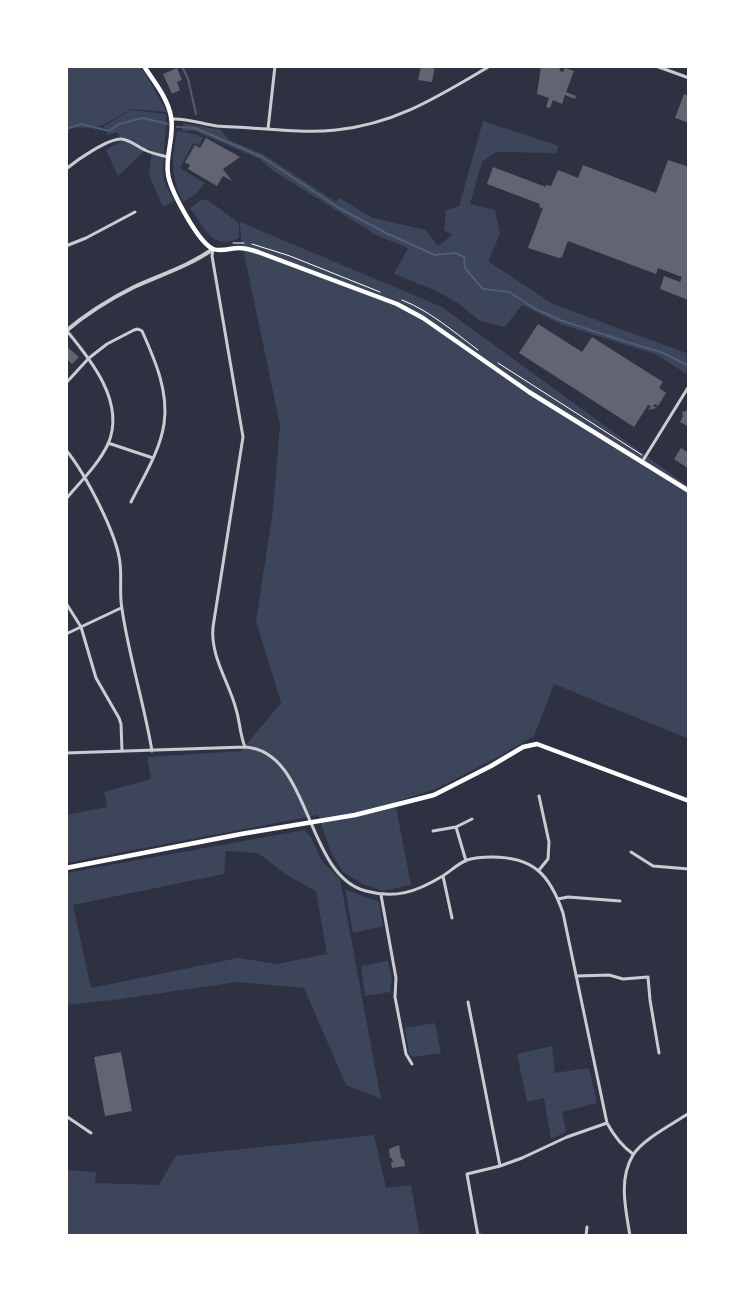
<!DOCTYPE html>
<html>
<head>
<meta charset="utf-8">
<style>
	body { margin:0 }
	#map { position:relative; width:755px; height:1302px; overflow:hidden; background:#2d3142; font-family:Bitter,serif }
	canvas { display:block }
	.frame { position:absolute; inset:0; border:68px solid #fff; pointer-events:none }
</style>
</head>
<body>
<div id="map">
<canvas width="755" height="1302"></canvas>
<div class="frame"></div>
</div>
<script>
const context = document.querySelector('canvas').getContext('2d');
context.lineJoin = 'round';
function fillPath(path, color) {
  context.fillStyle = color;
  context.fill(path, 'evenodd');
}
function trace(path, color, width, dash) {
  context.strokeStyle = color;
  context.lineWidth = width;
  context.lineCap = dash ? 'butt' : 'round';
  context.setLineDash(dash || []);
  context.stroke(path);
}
fillPath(new Path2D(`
	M66 66H140L149 80 167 112 131 109 103 125 90 128 66 127Z
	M131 110 166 114C167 135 161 157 164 179 165 186 171 194 174 201L163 207 149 175 152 150 147 148 118 176 106 150 122 141 117 132 108 135 104 126Z
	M483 121 559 146 556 153 496 152 482 162 470 204 495 210 500 234 488 261 553 304 689 354 688 375 657 355 560 324 522 305 505 327 480 321 458 303 436 291 394 274 408 248 376 235 272 170 260 159 195 131H182L183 123 221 130 229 140 263 154 336 202 339 198 373 218 426 230 438 246 452 235 444 230 446 210 459 206Z
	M177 131 195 134 203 138 199 145 193 143 180 168 205 183 197 193 183 202C170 174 172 161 177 131Z
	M202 199 209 201 239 223V238C211 251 205 228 190 208Z
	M240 222 442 307 689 487V739L554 684 534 736 498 757 436 789 395 802 411 885 382 891 363 884 343 872 332 855 318 815 66 863V815L107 807 104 792 151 779 147 757 241 751 281 703 256 621 273 510 280 425 241 239Z
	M304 830 311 837 322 861 340 879 381 1099 346 1085 304 988 237 982 121 999 66 1005V873ZM226 851 258 853 288 876 316 891 327 954 277 964 238 958 91 988 73 905 224 874Z
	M345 889 379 902 383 926 353 933Z
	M388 961 392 978 390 992 365 996 361 966Z
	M435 1023 441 1053 413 1057 409 1054 405 1028Z
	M552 1046 555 1073 589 1068 597 1103 562 1112 566 1132 551 1139 544 1098 527 1102 517 1054Z
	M374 1135 386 1188 411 1185 420 1236H66V1170L96 1172 95 1183 159 1185 176 1156Z`), '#3c4559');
trace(new Path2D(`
	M182 66 188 79 196 114
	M177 127 195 128 262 157 339 208 388 234 435 255 455 253 464 257 465 268 483 289 509 292 534 308 560 320 630 343 661 352 689 366
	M66 129 81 124 109 131 119 124 143 118 168 124`), '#4f5d75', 2);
fillPath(new Path2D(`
	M421 66H435L432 82 418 80Z
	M541 66H559L560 71 563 72 565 68 574 71 566 92 576 96 575 99 565 95 562 104 553 100 550 108 546 107 549 98 537 94Z
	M177 68 182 80 177 82 180 90 172 94 163 74Z
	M684 94 689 96V123L675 118Z
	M206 138 240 157 223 169 232 181 223 176 217 186 188 169 190 165 185 162 195 145 200 148Z
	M668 160 689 167 688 300 660 289 664 276 680 282 682 277 658 268 656 274 568 241 562 257 559 258 528 248 543 208 539 207 540 204 487 184 493 167 546 187V185L551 186 558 170 578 178 583 165 656 193Z
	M538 324 582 352 592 337 663 382 659 388 666 393 658 406 655 404 653 406 657 408 648 410 651 406 648 405 634 427 519 353Z
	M66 346 79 357 72 364 66 358Z
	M689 407V423L687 426 680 422 683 416 682 412 686 411Z
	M681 448 689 453V469L674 459Z
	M121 1052 132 1111 105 1116 94 1057Z
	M399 1145 401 1158 404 1160 405 1166 392 1168 391 1162H393L392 1158H390L389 1149Z`), '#626471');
trace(new Path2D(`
	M233 243H244
	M252 244 290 256 380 292
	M402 300C430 311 454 332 478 350
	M498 363 642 455`), '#fff', 1);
trace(new Path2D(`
	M656 66 689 78
	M172 119C187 118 202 124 217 126 228 127 240 127 251 128 279 130 308 133 336 130 396 124 439 96 490 66
	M268 129 275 66
	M66 169C77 160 107 139 121 139 129 139 138 147 145 150 153 154 160 155 168 157
	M66 246 86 238 135 212
	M213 249 212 256 243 437 213 627C210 656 229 682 236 709 240 722 240 735 245 747
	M66 383 89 358 107 344 134 330 138 329 142 331C155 360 169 392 164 424 160 451 143 478 131 502
	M108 443 153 458
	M66 450C85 473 117 534 120 563 122 578 119 594 122 609 129 657 144 703 152 751
	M642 462 689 386
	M66 499C81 481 98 465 108 444 126 403 91 360 67 331
	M66 603 81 627 96 678 119 718 121 724 122 751
	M66 634 121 608
	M66 753 245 747C312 751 304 875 366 891 395 899 416 892 441 877 450 872 457 864 467 860 476 857 483 857 492 857 534 857 550 875 563 913L607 1123C614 1136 622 1146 633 1154
	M539 796 549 842 548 859 539 870
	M456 827 466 861
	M433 831 456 827 472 819
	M631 852 653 866 689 869
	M443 876 452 918
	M381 895 396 978 395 997 406 1054 412 1064
	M558 899 568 897 620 901
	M576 976 609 975 623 979 648 977 650 1000 659 1053
	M468 1002 500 1166
	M66 1116 91 1133
	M478 1235 488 1236
	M478 1236 467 1174 500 1166 522 1158 567 1137 607 1123
	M586 1236 587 1227
	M630 1236C626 1210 618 1180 633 1155 643 1139 673 1124 689 1113`), '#caccd0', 3);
trace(new Path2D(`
	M66 331C86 314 110 299 134 287 160 275 189 266 213 249`), '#caccd0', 4);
trace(new Path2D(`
	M144 66C154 82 168 98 171 117 175 135 165 155 168 174 170 190 198 242 213 249 221 252 231 248 239 248 246 248 252 250 258 252L397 304 423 318 529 392 689 491
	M66 868 241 834 355 815 434 795 491 766 523 747 537 744 689 801`), '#fff', 4.5);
</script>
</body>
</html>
